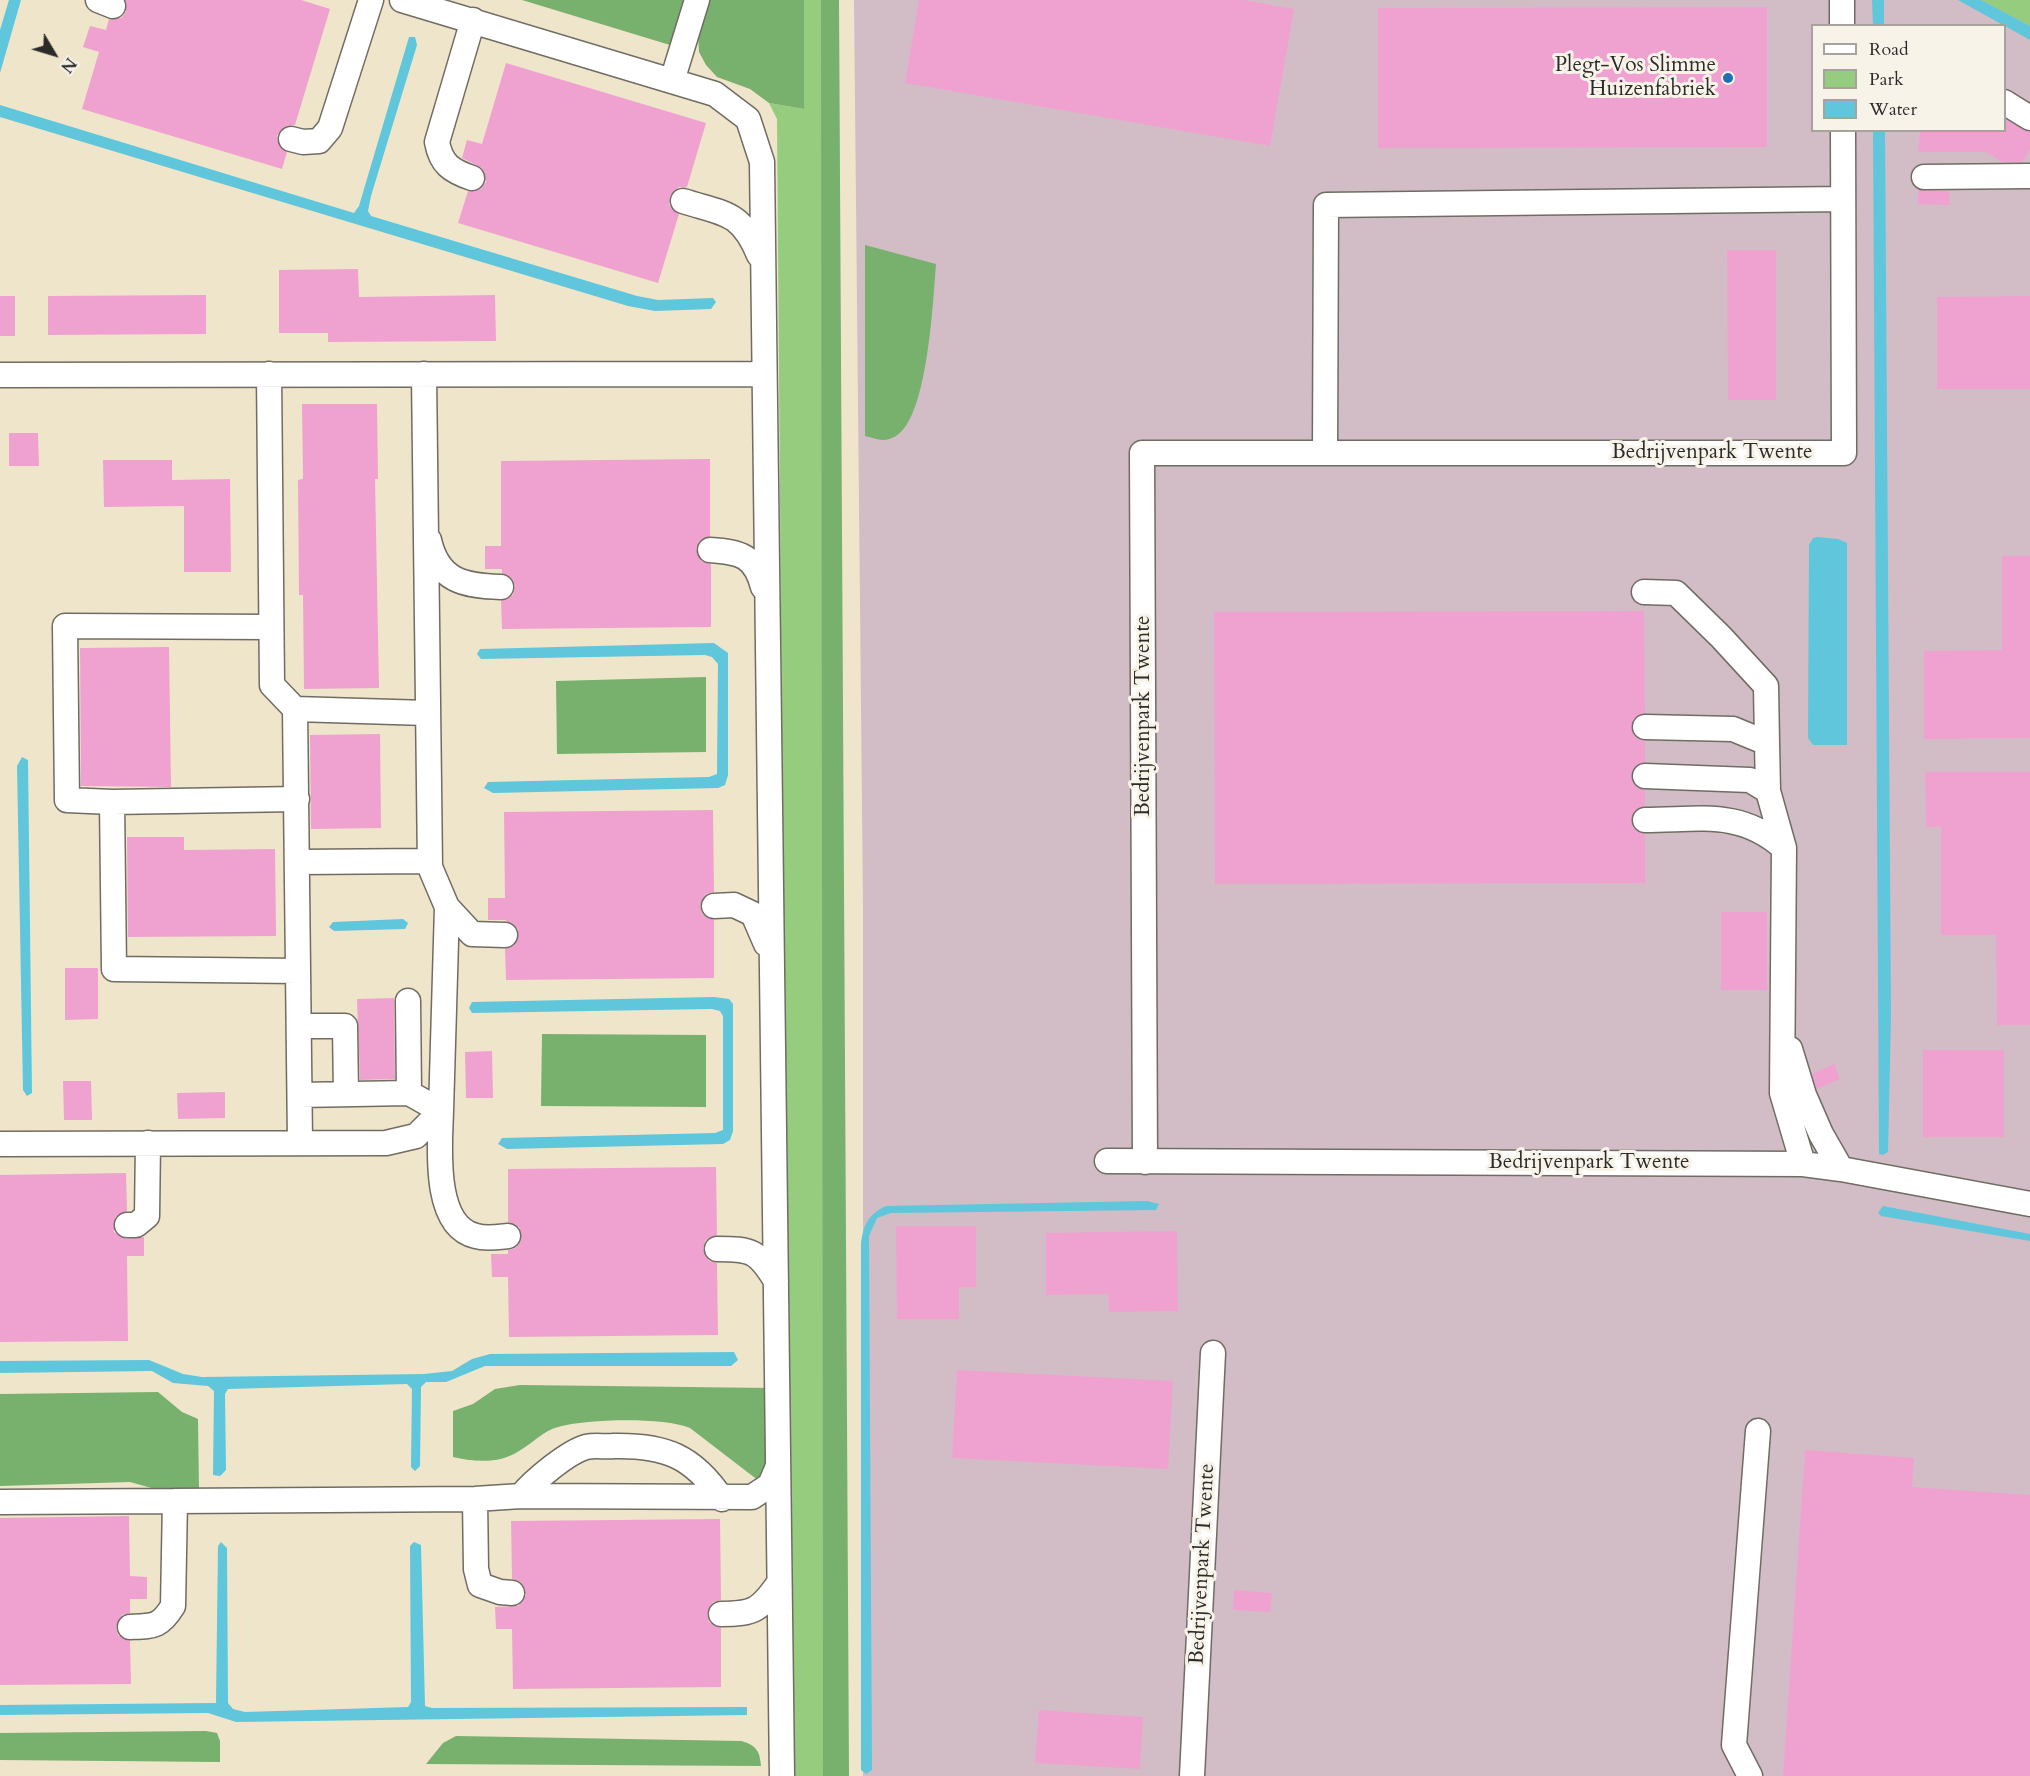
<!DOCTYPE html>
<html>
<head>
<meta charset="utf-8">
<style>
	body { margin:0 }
	#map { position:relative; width:2030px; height:1776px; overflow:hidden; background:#efe5ca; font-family:Cardo,serif }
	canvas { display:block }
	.legend { position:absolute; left:1811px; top:24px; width:195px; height:108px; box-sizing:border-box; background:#f7f3e8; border:2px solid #a5a39c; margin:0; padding:8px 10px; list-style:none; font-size:18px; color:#2b2b2b }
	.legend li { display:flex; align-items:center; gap:12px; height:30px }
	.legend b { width:30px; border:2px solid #a5a39c }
	.north { position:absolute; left:24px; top:24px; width:60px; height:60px; -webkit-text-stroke:4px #f7f3e8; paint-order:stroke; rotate:128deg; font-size:16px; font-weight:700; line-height:24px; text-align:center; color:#2b2b2b }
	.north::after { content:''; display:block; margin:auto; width:21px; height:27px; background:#2b2b2b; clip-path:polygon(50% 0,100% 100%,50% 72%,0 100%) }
</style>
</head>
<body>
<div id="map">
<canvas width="2030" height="1776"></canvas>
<ul class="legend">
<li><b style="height:8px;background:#fff"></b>Road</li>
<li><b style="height:16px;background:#96cc7e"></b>Park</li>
<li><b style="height:16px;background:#5fc6db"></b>Water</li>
</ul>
<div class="north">N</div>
</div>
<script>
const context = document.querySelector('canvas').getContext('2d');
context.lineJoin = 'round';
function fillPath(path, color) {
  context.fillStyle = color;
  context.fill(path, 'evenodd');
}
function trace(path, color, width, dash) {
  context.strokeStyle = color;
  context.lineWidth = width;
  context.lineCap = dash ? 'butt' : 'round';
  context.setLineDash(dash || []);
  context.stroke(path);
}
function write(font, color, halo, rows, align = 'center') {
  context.font = font + ' Cardo,serif';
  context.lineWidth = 6;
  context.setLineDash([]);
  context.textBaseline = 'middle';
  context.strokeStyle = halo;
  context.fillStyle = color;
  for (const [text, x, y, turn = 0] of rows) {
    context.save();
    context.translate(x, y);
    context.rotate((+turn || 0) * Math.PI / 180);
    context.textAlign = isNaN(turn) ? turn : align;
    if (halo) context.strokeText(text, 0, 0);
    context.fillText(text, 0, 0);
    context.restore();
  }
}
fillPath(new Path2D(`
	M854 0H1996L2030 18V1776H863V907ZM1812 26H2004V130H1812Z`), '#d2bdc6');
fillPath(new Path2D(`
	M804 0H821L822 68 823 1776H790L777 119 769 103 804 109Z
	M1981 0H2030V26Z`), '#96cc7e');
fillPath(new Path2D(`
	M522 0H688L678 36 670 45Z
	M708 0H804V109L769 103 750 89 717 77 706 65 699 52 698 35Z
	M821 0H839L849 1776H823Z
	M865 245 936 264C933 300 928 417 896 436 885 443 876 439 865 436Z
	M706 677V752L557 754 556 681Z
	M542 1034 706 1035V1107L541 1106Z
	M520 1385 771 1388V1457L759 1481 690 1428C662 1417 588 1419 558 1427 543 1431 533 1443 519 1451 500 1464 474 1462 453 1457V1411L473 1404 495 1389Z
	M158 1392 182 1412 198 1419 199 1491 166 1492 130 1482 0 1486V1394Z
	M206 1731 217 1733 220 1741V1762L0 1760V1733Z
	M456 1736 741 1741C756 1745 760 1751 761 1766L426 1764 443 1743Z`), '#78b06d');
fillPath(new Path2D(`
	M9 0H21L0 73V30Z
	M1872 0H1884V25H1873Z
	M1958 0H1981L2030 26V40Z
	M409 37H415L417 45 371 196 368 211 371 216 637 296 658 300 713 298 716 302 711 309 655 311 628 306 0 117V105L354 213 359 206Z
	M1873 131H1885L1891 1016 1888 1152 1883 1155 1879 1154Z
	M1817 537 1838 539 1847 543V745H1813L1808 738 1809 545 1813 538Z
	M714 643 728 653V775L725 785 718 788 493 793 484 788 488 782 709 777 717 774 718 664 712 657 705 655 481 659 477 654 480 649Z
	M22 757 28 760 32 1093 27 1096 23 1090 17 766Z
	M403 919 408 923 405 929 334 931 329 927 333 922Z
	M714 997 729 999 733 1004V1131L730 1140 723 1144 507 1149 498 1144 502 1138 715 1133 723 1130V1016L720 1011 712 1009 472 1013 469 1008 472 1002Z
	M1147 1201 1159 1204 1156 1210 891 1213 877 1218 869 1236 872 1770 866 1774 861 1770V1244C863 1226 868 1214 886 1206Z
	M1883 1206 2030 1234V1241L1881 1216 1878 1213Z
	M734 1352 738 1360 731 1366H485L446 1382H426L421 1387 420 1466 415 1471 411 1467 412 1389 407 1384 228 1389 225 1394 226 1470 220 1476 213 1475 214 1391 208 1386 173 1383 152 1371 0 1373V1361L149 1360 183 1374 202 1377 424 1374 452 1371 472 1359 490 1354Z
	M221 1542 227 1548 228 1703 233 1709 245 1712 408 1707 411 1702 410 1546 414 1542 421 1545 425 1706 432 1708 747 1707V1715L236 1722 208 1713 0 1715V1705L216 1703 218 1546Z`), '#5fc6db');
fillPath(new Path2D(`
	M125 0H301L330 9 295 125 287 126 277 135 278 143 287 152 282 169 82 109 99 52 83 47 90 26 106 30 109 19 121 18 126 12Z
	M919 0H1243L1294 9 1270 146 905 83Z
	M1767 7V147L1378 148V8Z
	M506 63 706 123 687 187H679L670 196 669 205 679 214 658 283 458 223 468 191 481 189 486 182 482 168 462 158 467 140 482 144Z
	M2004 119 2030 132V150L2022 162H2002L1986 152H1918L1920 130H2004Z
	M1918 190 1949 191 1950 205 1918 204Z
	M1727 250H1776V400H1728Z
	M358 269 359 297 495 295 496 341 328 342V333H279V270Z
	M206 295V334L48 335V296Z
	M0 296H15V336H0Z
	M2030 296V389H1937V297Z
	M302 404H377L378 479H375L379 688 304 689 303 595H299L298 480 303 479Z
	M9 433H38L39 466H9Z
	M710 459V536L699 541 696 549 701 561 711 564V627L502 629 501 601 513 595 515 587 513 580 502 573V569H485V546H501V461Z
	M103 460H172V480L230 479 231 572H184V506L104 507Z
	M2002 556H2030V738L1924 739V651L2002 650Z
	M1644 611 1645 713 1633 719 1631 727 1637 739 1645 741V762L1633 768 1631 776 1637 788 1645 790V806L1637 808 1631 820 1633 828 1645 834V883L1215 884 1214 612Z
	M169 647 171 787 81 786 80 648Z
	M380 734 381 828 311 829 310 735Z
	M1925 772H2030V1025H1997L1996 935H1941V827H1926Z
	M713 810 714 892 706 894 700 906 702 914 714 920V978L506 980 505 949 517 942 518 929 505 920H488V898H505L504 812Z
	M127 837H184V850L275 849 276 936 128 937Z
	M1721 912H1767V990H1721Z
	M65 968H98V1019L65 1020Z
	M394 998 395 1079 360 1080 357 999Z
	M1923 1050H2004V1137H1923Z
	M492 1051 493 1098H466L465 1052Z
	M1834 1064 1840 1079 1817 1089 1812 1074Z
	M63 1081H91L92 1120H64Z
	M225 1092V1118L178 1119 177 1093Z
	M716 1167 717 1235 705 1241 703 1249 709 1261 717 1263 718 1335 509 1337 508 1277H492L491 1254H508V1250L516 1248 521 1241 520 1228 508 1222V1169Z
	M126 1173 127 1211 115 1217 114 1232 126 1239 144 1237V1256H127L128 1341 0 1342V1175Z
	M896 1226H976V1287H959V1319H897Z
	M1159 1231H1177L1178 1311 1109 1312 1108 1294 1046 1295V1233Z
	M957 1370 1173 1381 1168 1469 952 1458Z
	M1805 1450 1914 1458 1912 1487 2030 1495V1776H1783Z
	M129 1516 130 1576 147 1577V1599H130V1613L122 1615 116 1627 118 1635 130 1641 131 1684 0 1685V1518Z
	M720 1519 721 1600 713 1602 707 1614 709 1622 721 1628V1687L513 1689 512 1629H496L495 1607 518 1606 526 1595 521 1582 512 1579 511 1521Z
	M1234 1590 1272 1593 1270 1612 1233 1610Z
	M1039 1710 1143 1717 1140 1769 1035 1763Z`), '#efa2d0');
const minor = new Path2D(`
	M98 0 113 6
	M402 0 715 94 748 119 762 162 782 1776
	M1842 0V26
	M672 81 697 0
	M2004 102 2030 118
	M291 139 303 142 319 141 330 128 371 0
	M1924 177 2030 176
	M472 178C451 171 441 164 437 142L473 20
	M683 201C724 214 741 211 759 255
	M269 374 272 685 295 709 300 1143
	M0 375 763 374
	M1325 453 1326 205 1843 199
	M429 540C438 581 464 586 501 587
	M710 550C741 552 755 556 763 587
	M1644 592 1676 593 1721 637 1766 686 1767 743
	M271 627 65 626 67 800 112 802 297 799
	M295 709 427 713
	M1645 727 1733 729 1767 743 1768 791
	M1645 776 1750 780 1768 791 1784 848 1782 1093 1803 1164
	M112 802 114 969 298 971
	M1645 820C1700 820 1740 809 1784 848
	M298 862 430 861
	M714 906 734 905 753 914 766 944
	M447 907 472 934 505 935
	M408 1001 409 1093
	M299 1026H345L346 1093
	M1790 1049 1804 1095 1821 1134 1841 1169
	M300 1095 409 1093 441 1111C440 1144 432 1226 476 1236 486 1239 498 1237 508 1236
	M0 1144 386 1143 416 1136 441 1111 447 907 430 867 424 374
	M1107 1161 1803 1164 1841 1169 2030 1204
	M1145 1162 1142 453H1844L1843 130
	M127 1225H136L147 1216 148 1143
	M717 1249C752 1249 758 1251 776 1281
	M521 1496C533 1481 568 1452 586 1447 595 1445 605 1447 614 1446 665 1445 693 1456 722 1499
	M475 1499 476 1569 480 1585 500 1592 512 1593
	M0 1502 175 1501
	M721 1614C754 1614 760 1610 779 1583
	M130 1627C154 1626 160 1627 173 1606L175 1501 475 1499 521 1496 752 1497 770 1485 778 1466
	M1192 1776 1213 1353
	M1750 1776 1734 1745 1758 1431`);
trace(minor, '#706c63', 27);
trace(minor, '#fff', 24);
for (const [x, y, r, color] of [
	[1728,78,6,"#1f6fb2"]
]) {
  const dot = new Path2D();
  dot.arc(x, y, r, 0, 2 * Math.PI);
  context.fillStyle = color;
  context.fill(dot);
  trace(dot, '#f7f3e8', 2);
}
write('21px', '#2b2b2b', '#f7f3e8', [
	["Plegt-Vos Slimme",1716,66],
	["Huizenfabriek",1716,90]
], 'right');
write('21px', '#2b2b2b', '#f7f3e8', [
	["Bedrijvenpark Twente",1712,453],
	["Bedrijvenpark Twente",1144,716,-90],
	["Bedrijvenpark Twente",1589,1163],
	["Bedrijvenpark Twente",1203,1564,-87]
]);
</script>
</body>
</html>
